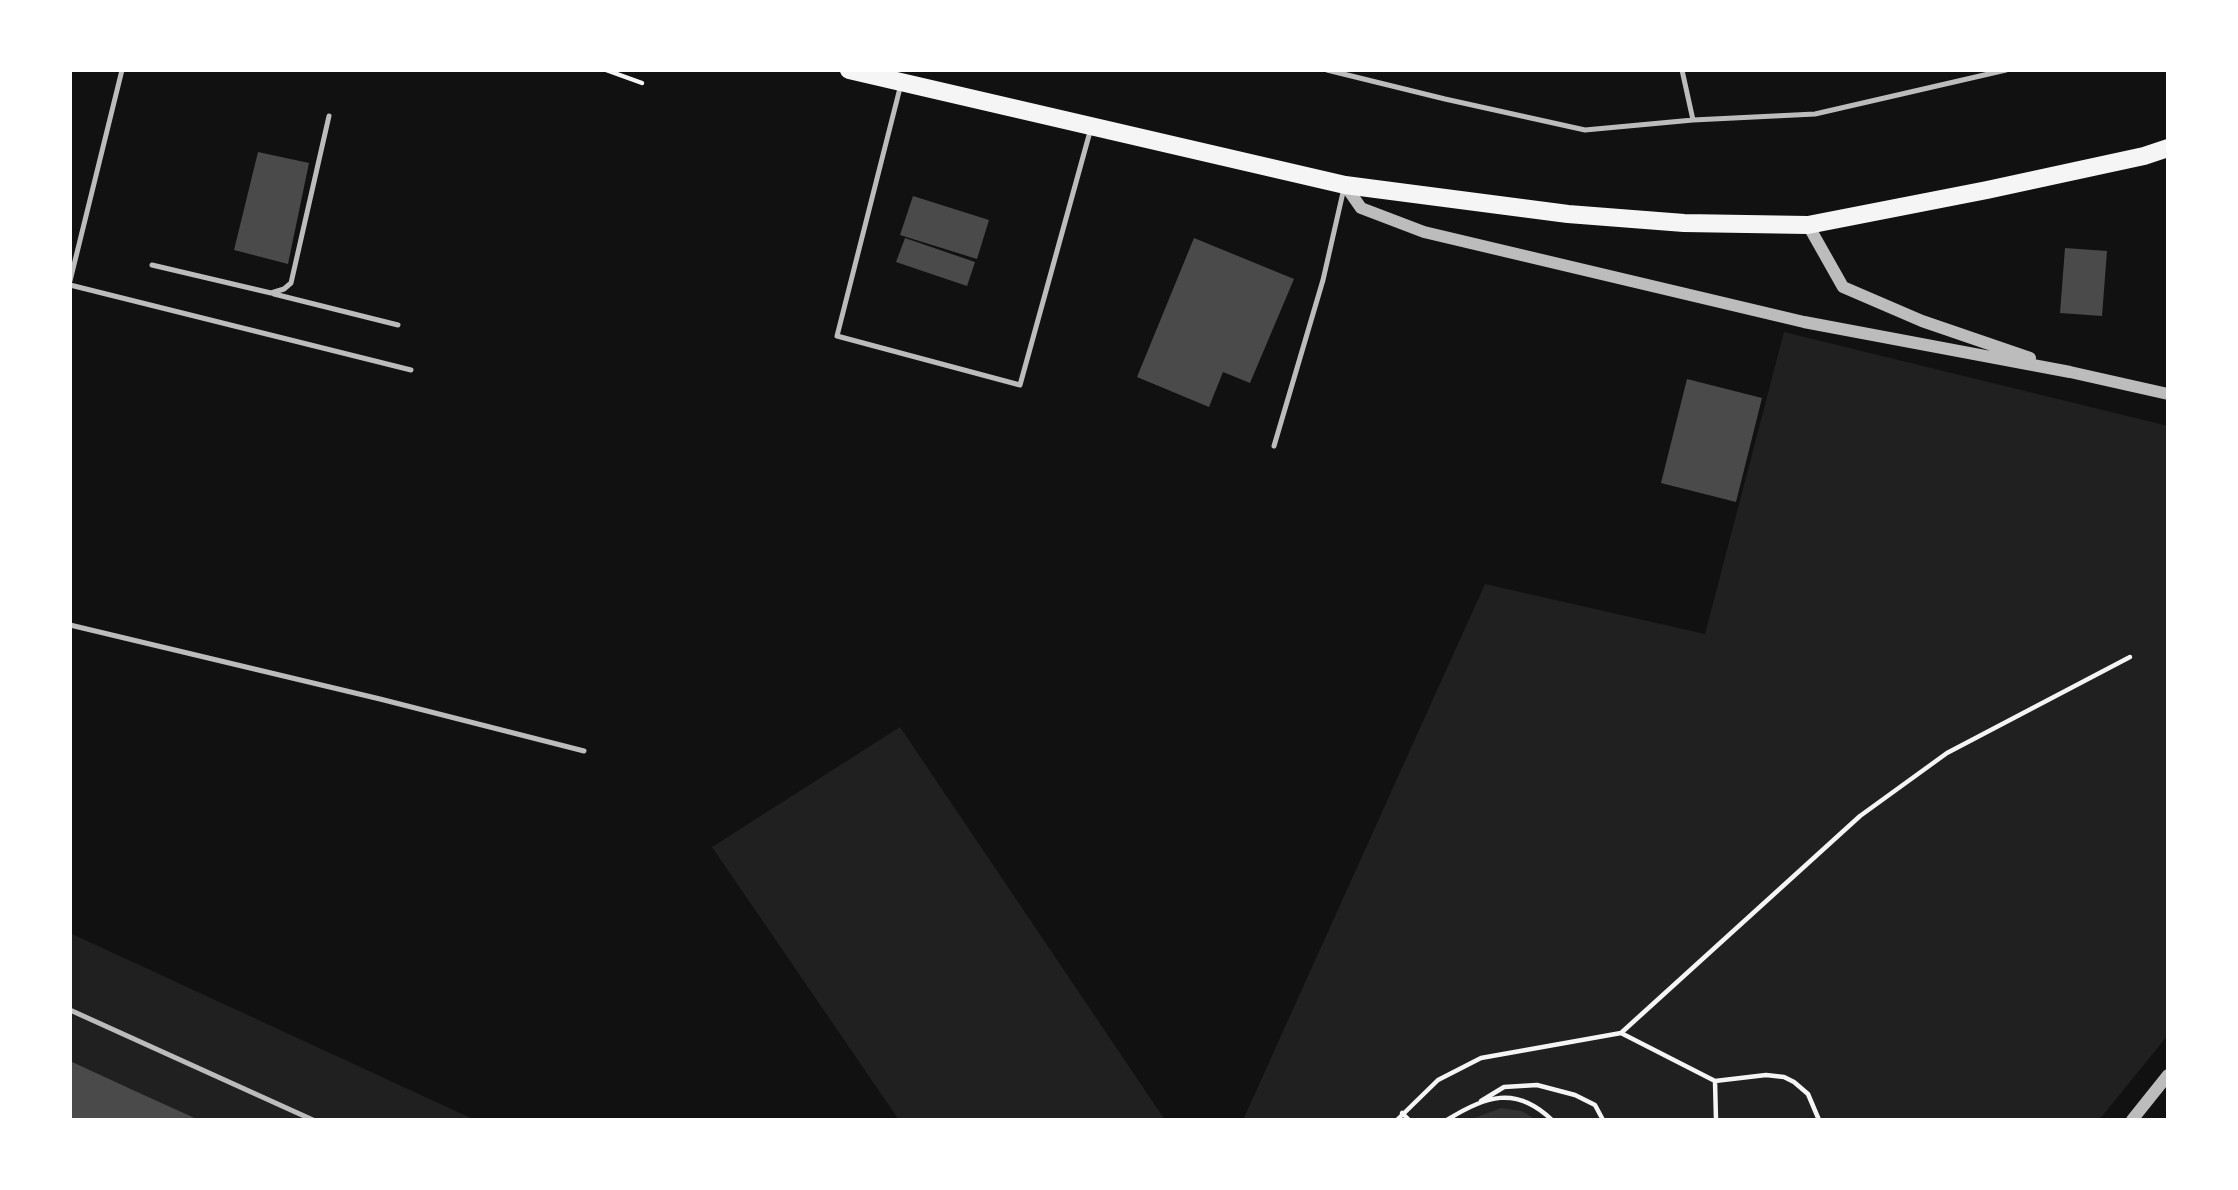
<!DOCTYPE html>
<html>
<head>
<meta charset="utf-8">
<style>
	body { margin:0 }
	#map { position:relative; width:2238px; height:1190px; overflow:hidden; background:#111; font-family:"Archivo Narrow",sans-serif }
	canvas { display:block }
	.frame { position:absolute; inset:0; border:72px solid #fff; pointer-events:none }
</style>
</head>
<body>
<div id="map">
<canvas width="2238" height="1190"></canvas>
<div class="frame"></div>
</div>
<script>
const context = document.querySelector('canvas').getContext('2d');
context.lineJoin = 'round';
function fillPath(path, color) {
  context.fillStyle = color;
  context.fill(path, 'evenodd');
}
function trace(path, color, width, dash) {
  context.strokeStyle = color;
  context.lineWidth = width;
  context.lineCap = dash ? 'butt' : 'round';
  context.setLineDash(dash || []);
  context.stroke(path);
}
fillPath(new Path2D(`
	M1784 332 2168 426V1035L2099 1120H1243L1485 584 1705 634Z
	M900 727 1165 1120H899L712 847Z
	M70 933 475 1120H70Z`), '#202020');
fillPath(new Path2D(`
	M1501 1108 1522 1111 1536 1120H1469Z`), '#333');
fillPath(new Path2D(`
	M258 152 309 163 288 264 234 250Z
	M913 196 989 220 977 259 900 235Z
	M905 238 975 262 967 286 896 262Z
	M1194 238 1294 279 1250 383 1223 372 1209 407 1137 377Z
	M2065 248 2107 251 2102 316 2060 313Z
	M1687 379 1762 398 1736 502 1661 483Z
	M70 1061 135 1091 199 1120H70Z`), '#4a4a4a');
trace(new Path2D(`
	M606 70 642 83
	M1621 1033 1715 1081 1766 1075 1784 1077 1794 1082 1808 1094 1819 1120
	M1715 1081 1716 1120
	M1481 1101 1504 1087 1537 1085 1575 1095 1595 1105 1603 1120
	M1402 1113 1409 1120
	M1397 1120 1438 1080 1481 1058 1621 1033 1860 816 1947 753 2130 657
	M1447 1120C1485 1096 1516 1085 1552 1120`), '#f5f5f5', 4.5);
trace(new Path2D(`
	M1327 70 1445 99 1585 130 1693 120 1815 114 2006 70
	M1682 70 1693 120
	M901 84 837 336 1020 385 1091 128
	M152 265 271 293 284 289 291 283 329 116
	M70 281 122 70
	M70 285 411 370
	M274 294 398 325
	M1274 446 1323 280 1344 188
	M70 625 380 699 584 751
	M70 1010 313 1120`), '#bcbcbc', 5);
trace(new Path2D(`
	M1345 185 1361 208 1424 232 1804 322 2070 372 2168 394
	M1808 225 1843 287 1922 321 2030 358
	M2132 1120 2168 1075`), '#bcbcbc', 12);
trace(new Path2D(`
	M849 70 1345 185 1568 214 1684 223 1808 225 1987 190 2144 156 2168 148`), '#f5f5f5', 18);
</script>
</body>
</html>
